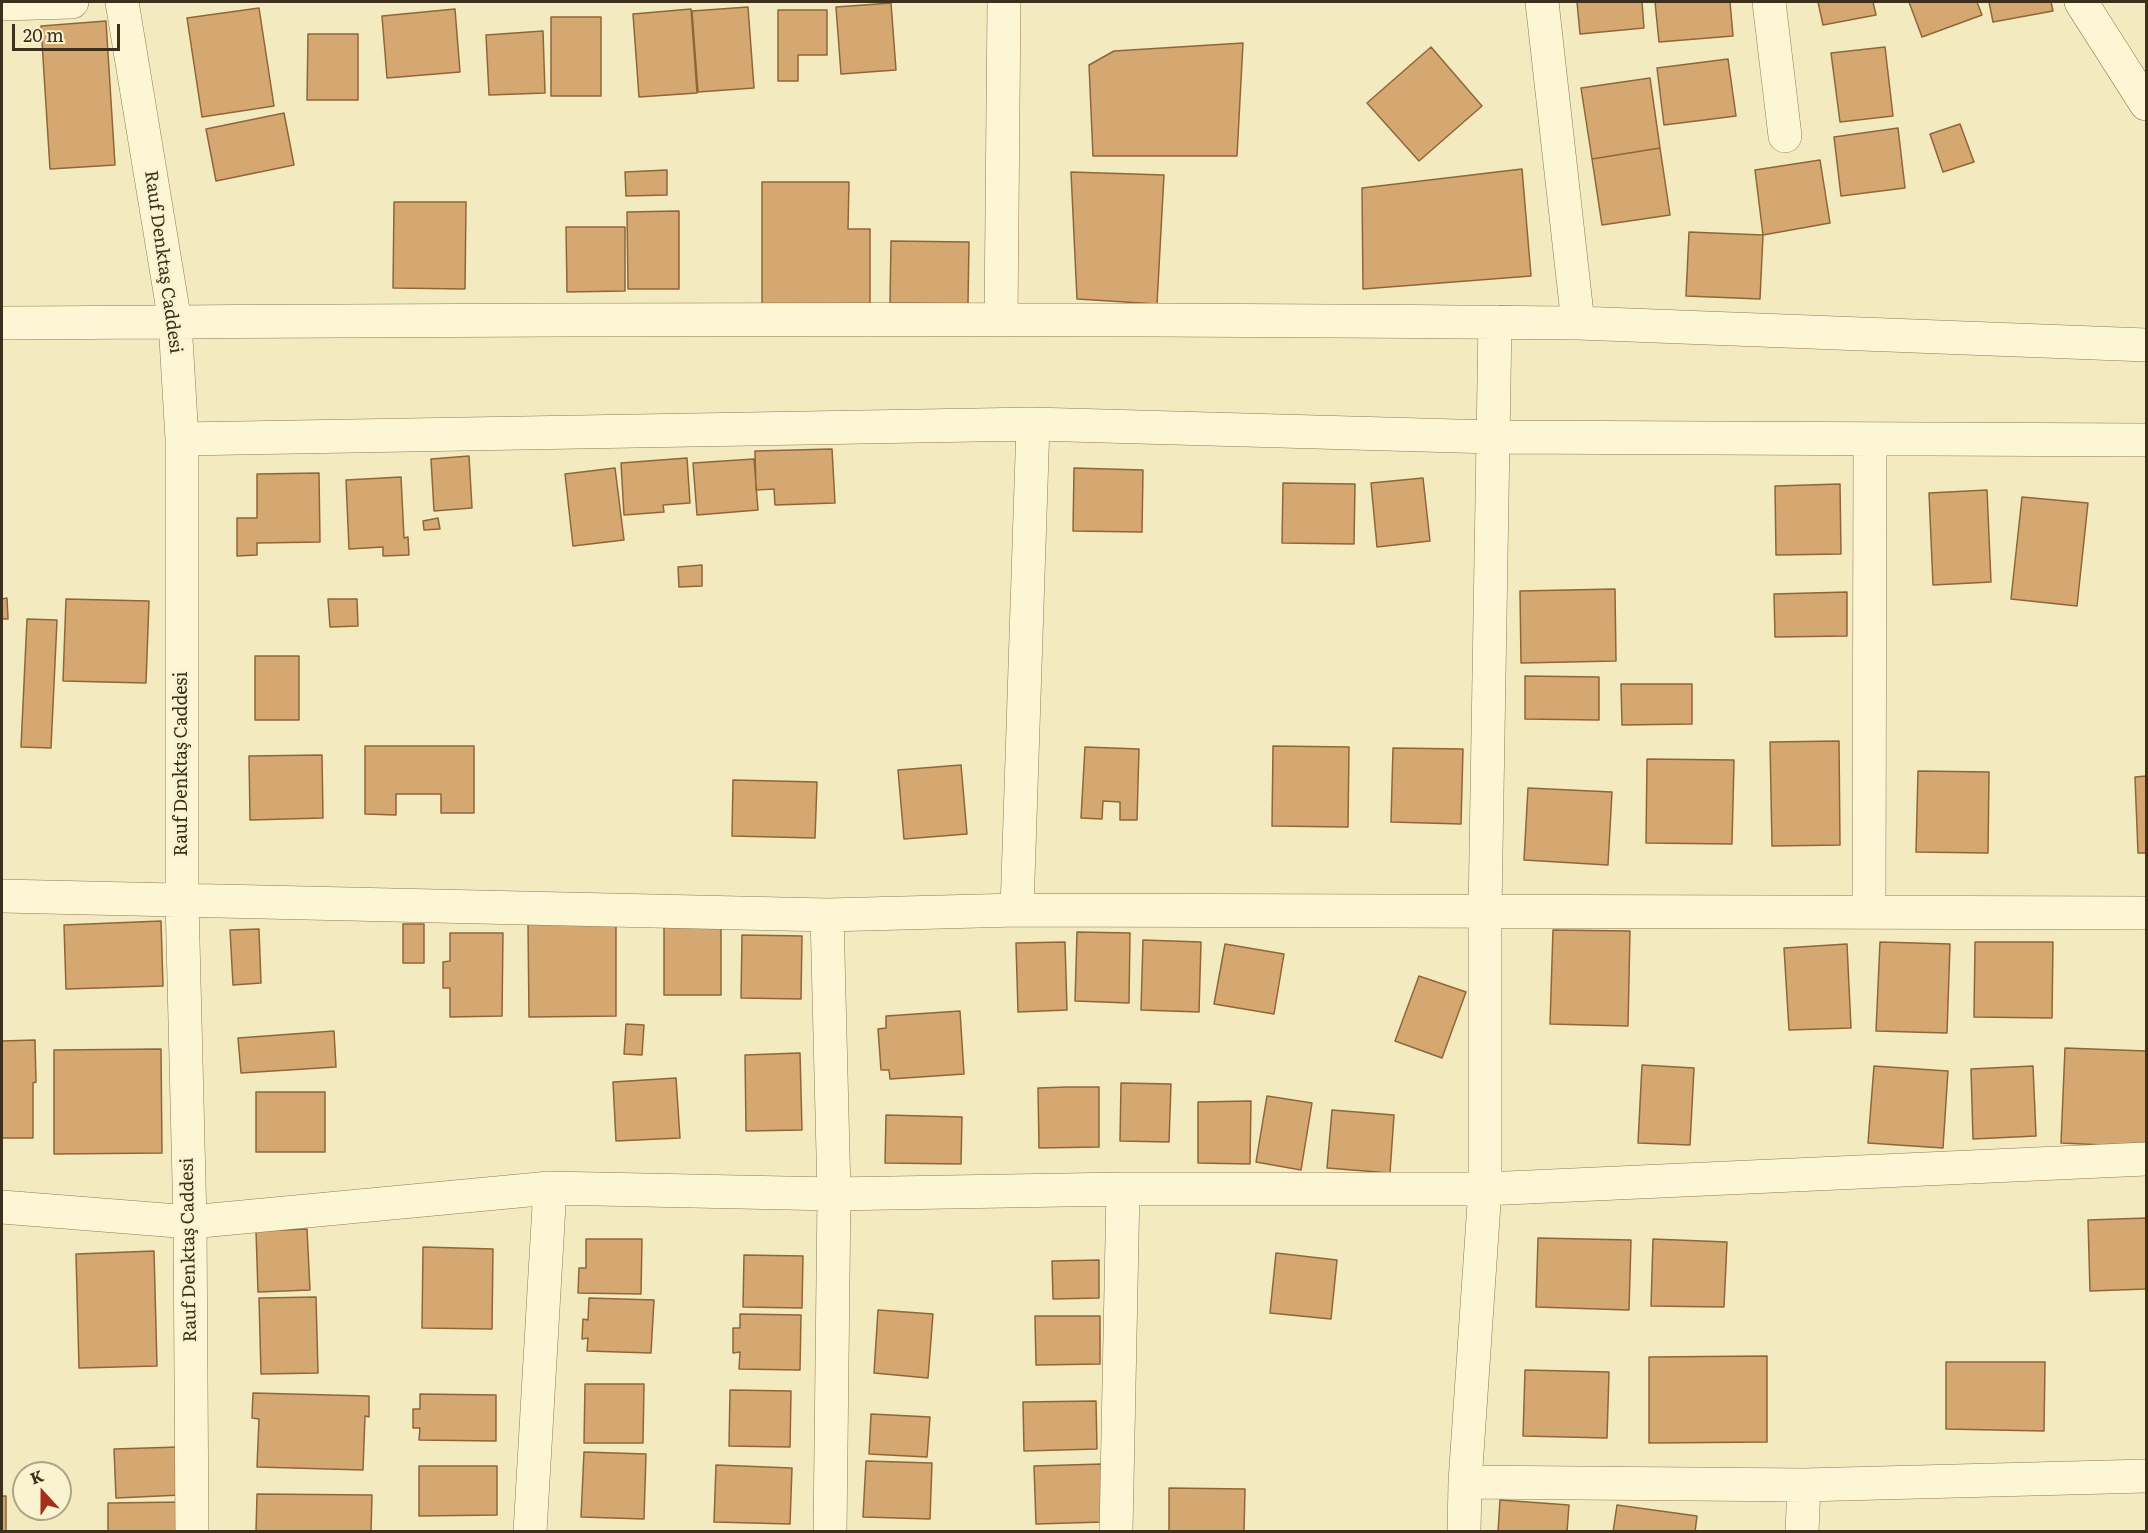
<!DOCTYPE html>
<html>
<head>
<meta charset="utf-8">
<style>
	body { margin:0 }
	#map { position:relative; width:2148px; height:1533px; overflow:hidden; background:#f3eac0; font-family:Literata,serif }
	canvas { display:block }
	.frame { position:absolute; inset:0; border:3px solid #3c2f1c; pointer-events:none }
	.north { position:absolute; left:12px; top:1461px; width:60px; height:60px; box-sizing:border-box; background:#f9f3d0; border:2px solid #ada588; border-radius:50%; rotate:339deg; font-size:16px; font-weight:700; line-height:24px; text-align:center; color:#3c2f1c }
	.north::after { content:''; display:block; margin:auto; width:21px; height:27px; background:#a32f1f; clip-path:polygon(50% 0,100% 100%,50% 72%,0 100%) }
	.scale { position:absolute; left:12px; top:24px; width:108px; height:27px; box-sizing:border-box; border:3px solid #3c2f1c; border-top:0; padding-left:8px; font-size:18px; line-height:21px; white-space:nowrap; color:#3c2f1c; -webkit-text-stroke:4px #f9f3d0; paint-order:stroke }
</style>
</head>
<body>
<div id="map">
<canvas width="2148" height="1533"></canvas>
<div class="frame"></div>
<div class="north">K</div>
<div class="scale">20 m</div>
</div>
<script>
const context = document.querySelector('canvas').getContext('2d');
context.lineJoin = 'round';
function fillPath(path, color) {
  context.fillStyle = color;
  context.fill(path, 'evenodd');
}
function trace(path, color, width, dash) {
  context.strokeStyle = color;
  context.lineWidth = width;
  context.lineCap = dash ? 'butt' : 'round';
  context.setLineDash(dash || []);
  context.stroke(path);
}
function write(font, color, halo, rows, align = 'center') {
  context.font = font + ' Literata,serif';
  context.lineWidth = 6;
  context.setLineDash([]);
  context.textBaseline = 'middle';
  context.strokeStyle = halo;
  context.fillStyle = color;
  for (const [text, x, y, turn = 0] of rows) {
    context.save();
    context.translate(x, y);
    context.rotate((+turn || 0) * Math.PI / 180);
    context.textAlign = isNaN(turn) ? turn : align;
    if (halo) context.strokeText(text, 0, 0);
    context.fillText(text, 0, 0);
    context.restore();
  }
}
const building = new Path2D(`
	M1577 2H1642L1644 28 1580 34Z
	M1655 2H1730L1733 36 1659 42Z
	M1818 2H1873L1876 15 1823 25Z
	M1909 2H1977L1982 15 1922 37Z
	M1989 2H2051L2053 11 1993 22Z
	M891 3 896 70 841 74 836 7Z
	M748 7 754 88 698 92 692 11Z
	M259 8 274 106 202 117 187 18Z
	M455 9 460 72 387 78 382 16Z
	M691 9 697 93 639 97 633 14Z
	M778 10H827V55H798V81H778Z
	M551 17H601V96H551Z
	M106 21 115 165 50 169 41 26Z
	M543 31 545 93 489 95 486 35Z
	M308 34H358V100H307Z
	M1243 43 1237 156H1093L1089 65 1114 51Z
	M1431 47 1482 106 1419 161 1367 103Z
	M1885 47 1893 116 1840 122 1831 53Z
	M1728 59 1736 116 1664 125 1657 68Z
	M1650 78 1660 148 1592 159 1581 88Z
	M284 113 294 165 216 181 206 129Z
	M1960 124 1974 162 1943 172 1930 134Z
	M1898 128 1905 188 1841 196 1834 137Z
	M1660 148 1670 215 1602 225 1592 159Z
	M1820 160 1830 223 1763 235 1755 170Z
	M1522 169 1531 276 1363 289 1362 188Z
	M667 170V195L626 196 625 172Z
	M1071 172 1164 175 1157 304 1077 299Z
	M762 182H849L848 229H870V305H762Z
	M394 202H466L465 289 393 288Z
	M679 211V289H628L627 212Z
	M566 227H625V291L567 292Z
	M1689 232 1763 235 1760 299 1686 296Z
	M891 241 969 242 968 304 890 303Z
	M832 449 835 503 775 505 774 489 756 490 755 451Z
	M469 456 472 508 434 511 431 459Z
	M687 458 690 503 663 505 664 512 624 515 621 463Z
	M754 459 758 510 697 515 693 463Z
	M615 468 624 540 573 546 565 474Z
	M1074 468 1143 470 1142 532 1073 531Z
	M319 473 320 542 257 543V555L237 556V518H257V474Z
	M401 477 404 538 408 537 409 555 383 556V547L349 549 346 480Z
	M1423 478 1430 541 1377 547 1371 483Z
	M1283 483 1355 484 1354 544 1282 543Z
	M1840 484 1841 554 1776 555 1775 486Z
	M1987 490 1991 582 1933 585 1929 493Z
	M2022 497 2088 503 2077 606 2011 599Z
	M438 518 440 529 424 530 423 521Z
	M702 565V586L679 587 678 567Z
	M1615 589 1616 661 1521 663 1520 591Z
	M1847 592V636L1775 637 1774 594Z
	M7 598 8 619H2V599Z
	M66 599 149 601 146 683 63 681Z
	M328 599H357L358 626 330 627Z
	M27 619 57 620 51 748 21 747Z
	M255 656H299V720H255Z
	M1525 676 1599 677V720L1525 719Z
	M1621 684H1692V724L1622 725Z
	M1839 741 1840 845 1772 846 1770 742Z
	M365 746H474V813H441V794H396V815L365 814Z
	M1273 746 1349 747 1348 827 1272 826Z
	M1085 747 1139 749 1137 820H1120V802L1103 801 1102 819 1081 818Z
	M1393 748 1463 749 1461 824 1391 822Z
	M322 755 323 818 250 820 249 756Z
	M1647 759 1734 760 1732 844 1646 843Z
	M961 765 967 834 904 839 898 770Z
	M1918 771 1989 772 1988 853 1916 852Z
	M2146 776V853H2138L2135 777Z
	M733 780 817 782 815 838 732 836Z
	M1528 788 1612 792 1608 865 1524 860Z
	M161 921 163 986 66 989 64 925Z
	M616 923V1016L529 1017 528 924Z
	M403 924H424V963H403Z
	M664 926H721V995H664Z
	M259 929 261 983 233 985 230 930Z
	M1553 930 1630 931 1628 1026 1550 1024Z
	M1077 932 1130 933 1129 1003 1075 1001Z
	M450 933H503L502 1016 450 1017V988H443V962L450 961Z
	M742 935 802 936 801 999 741 998Z
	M1143 940 1201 942 1199 1012 1141 1010Z
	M1065 942 1067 1010 1018 1012 1016 943Z
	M1880 942 1950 944 1947 1033 1876 1031Z
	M1975 942H2053L2052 1018 1974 1017Z
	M1225 944 1284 954 1274 1014 1214 1004Z
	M1847 944 1851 1028 1789 1030 1784 948Z
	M1419 976 1466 992 1442 1058 1395 1041Z
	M960 1011 964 1074 890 1079 889 1070H881L878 1029 886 1028V1016Z
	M626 1024 644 1025 642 1055 624 1054Z
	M334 1031 336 1067 241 1073 238 1038Z
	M35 1040 36 1082 33 1083V1138H2V1041Z
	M2065 1048 2146 1051V1147L2061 1143Z
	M161 1049 162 1153 54 1154V1050Z
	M800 1053 802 1130 746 1131 745 1055Z
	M1642 1065 1694 1068 1690 1145 1638 1143Z
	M1874 1066 1948 1071 1943 1148 1868 1143Z
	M2033 1066 2036 1136 1973 1139 1971 1069Z
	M676 1078 680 1138 616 1141 613 1082Z
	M1121 1083 1171 1084 1169 1142 1120 1141Z
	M1068 1087H1099V1147L1039 1148 1038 1088Z
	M256 1092H325V1152H256Z
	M1267 1096 1312 1103 1301 1170 1256 1162Z
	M1251 1101 1250 1164 1198 1163V1102Z
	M1332 1110 1394 1115 1390 1173 1327 1168Z
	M886 1115 962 1117 961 1164 885 1163Z
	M2146 1218V1289L2090 1291 2088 1220Z
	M307 1229 310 1290 258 1292 256 1231Z
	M1538 1238 1631 1240 1629 1310 1536 1307Z
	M586 1239H642L641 1294 578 1293 579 1268H586Z
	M1653 1239 1727 1242 1724 1307 1651 1306Z
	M423 1247 493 1249 492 1329 422 1328Z
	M154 1251 157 1366 79 1368 76 1254Z
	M1276 1253 1337 1260 1331 1319 1270 1313Z
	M744 1255 803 1256 802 1308 743 1307Z
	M1099 1260V1298L1053 1299 1052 1261Z
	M316 1297 318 1373 261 1374 259 1298Z
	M589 1298 654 1300 651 1353 587 1351 588 1338 582 1339 583 1319 588 1320Z
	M878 1310 933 1314 928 1378 874 1373Z
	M740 1314 801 1315 800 1370 739 1369 740 1352 733 1353V1328H740Z
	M1035 1316H1100V1364L1036 1365Z
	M1767 1356V1442L1649 1443V1357Z
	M1946 1362H2045L2044 1431 1946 1429Z
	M1525 1370 1609 1372 1607 1438 1523 1436Z
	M585 1384H644L643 1443H584Z
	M730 1390 791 1391 790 1447 729 1446Z
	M253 1393 369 1396V1417L365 1416 363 1470 257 1467 259 1419 252 1418Z
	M420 1394 496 1395V1441L419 1440 420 1428H413V1409H420Z
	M1096 1401 1097 1449 1024 1451 1023 1402Z
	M871 1414 930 1417 927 1457 869 1454Z
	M179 1447 181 1495 116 1498 114 1449Z
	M584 1452 646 1454 644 1519 581 1517Z
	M866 1461 932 1463 930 1519 863 1517Z
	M1102 1464 1103 1522 1036 1524 1034 1466Z
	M716 1465 792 1468 790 1524 714 1522Z
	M419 1466H497V1515L419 1516Z
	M1169 1488 1245 1489 1244 1532H1169Z
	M257 1494 372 1495 371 1532H256Z
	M2 1496H6V1532H2Z
	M1500 1500 1569 1505 1567 1532H1498Z
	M185 1502V1532H108V1503Z
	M1617 1505 1697 1516 1695 1532H1613Z`);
fillPath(building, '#d5a871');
trace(building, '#906639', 1.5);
const minor = new Path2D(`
	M122 2 175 322 182 439V900L190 1222 192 1532
	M1542 2 1578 323
	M1769 2 1785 136
	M2081 2 2146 104
	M2 4 72 2
	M1001 320 1004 2
	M2 323C527 319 1052 317 1578 323L2146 345
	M182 439 1033 424 1493 437 2146 440
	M2 896 827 915 1017 910 2146 913
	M1017 910 1033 424
	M1869 912 1870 439
	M827 915 834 1194 830 1532
	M2 1207 190 1222 550 1188 834 1194 1123 1189H1485L2146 1159
	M1465 1482 1804 1485 2146 1476
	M530 1532 550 1188
	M1116 1532 1123 1189
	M1464 1532 1465 1482 1485 1189V911L1495 322
	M1802 1532 1804 1485`);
trace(minor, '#8e7b56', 34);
trace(minor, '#fcf6d4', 33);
write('18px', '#3c2f1c', '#f9f3d0', [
	["Rauf Denktaş Caddesi",163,262,82],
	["Rauf Denktaş Caddesi",182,764,-90],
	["Rauf Denktaş Caddesi",189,1250,-91]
]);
</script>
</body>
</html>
